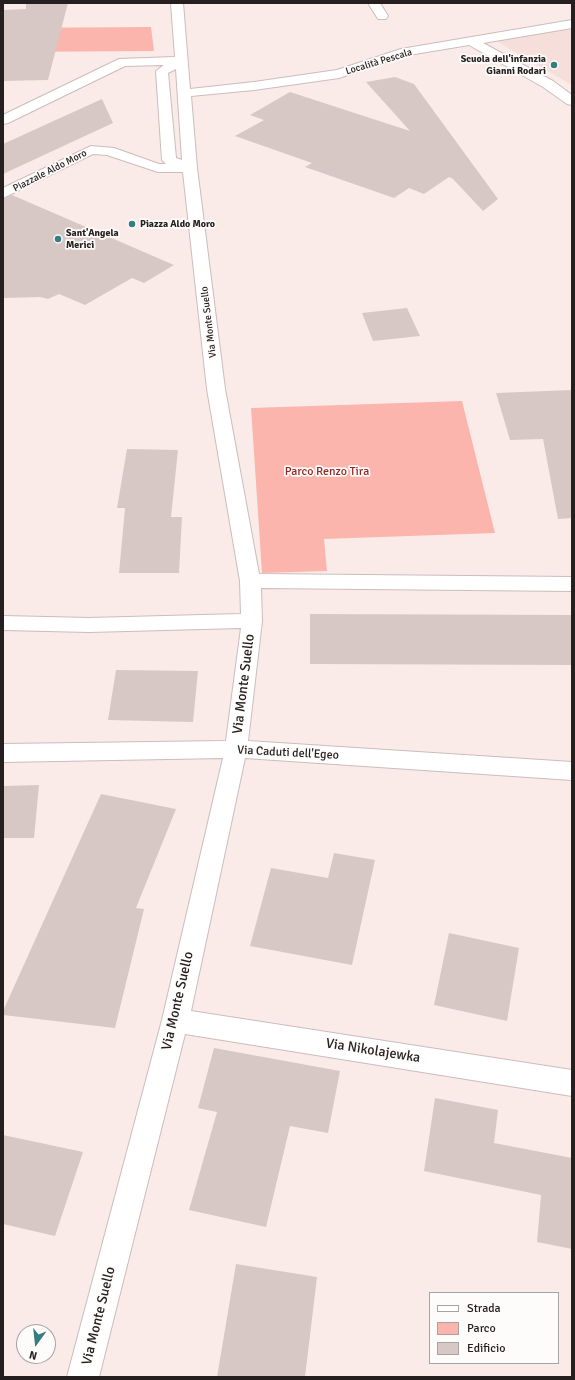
<!DOCTYPE html>
<html>
<head>
<meta charset="utf-8">
<style>
	body { margin:0 }
	#map { position:relative; width:575px; height:1380px; overflow:hidden; background:#faebe9; font-family:Signika,sans-serif }
	canvas { display:block }
	.frame { position:absolute; inset:0; border:4px solid #25201f; pointer-events:none }
	.legend { position:absolute; left:429px; top:1292px; width:130px; height:72px; box-sizing:border-box; background:#fefbfb; border:1px solid #a7a3a3; margin:0; padding:5px 7px; list-style:none; font-size:12px; color:#25201f }
	.legend li { display:flex; align-items:center; gap:8px; height:20px }
	.legend b { width:20px; border:1px solid #a7a3a3 }
	.north { position:absolute; left:16px; top:1324px; width:40px; height:40px; box-sizing:border-box; background:#fefbfb; border:1px solid #a7a3a3; border-radius:50%; rotate:195deg; font-size:11px; font-weight:700; line-height:16px; text-align:center; color:#25201f }
	.north::after { content:''; display:block; margin:auto; width:14px; height:18px; background:#347d81; clip-path:polygon(50% 0,100% 100%,50% 72%,0 100%) }
</style>
</head>
<body>
<div id="map">
<canvas width="575" height="1380"></canvas>
<div class="frame"></div>
<ul class="legend">
<li><b style="height:5px;background:#fff"></b>Strada</li>
<li><b style="height:11px;background:#fbb5ac"></b>Parco</li>
<li><b style="height:11px;background:#d7c8c6"></b>Edificio</li>
</ul>
<div class="north">N</div>
</div>
<script>
const context = document.querySelector('canvas').getContext('2d');
context.lineJoin = 'round';
function fillPath(path, color) {
  context.fillStyle = color;
  context.fill(path, 'evenodd');
}
function trace(path, color, width, dash) {
  context.strokeStyle = color;
  context.lineWidth = width;
  context.lineCap = dash ? 'butt' : 'round';
  context.setLineDash(dash || []);
  context.stroke(path);
}
function write(font, color, halo, rows, align = 'center') {
  context.font = font + ' Signika,sans-serif';
  context.lineWidth = 3.5;
  context.setLineDash([]);
  context.textBaseline = 'middle';
  context.strokeStyle = halo;
  context.fillStyle = color;
  for (const [text, x, y, turn = 0] of rows) {
    context.save();
    context.translate(x, y);
    context.rotate((+turn || 0) * Math.PI / 180);
    context.textAlign = isNaN(turn) ? turn : align;
    if (halo) context.strokeText(text, 0, 0);
    context.fillText(text, 0, 0);
    context.restore();
  }
}
fillPath(new Path2D(`
	M572 27V85L496 41Z`), '#f6dedb');
fillPath(new Path2D(`
	M151 27 154 51 3 52V28Z
	M462 401 495 533 324 539 327 571 262 573 251 408Z`), '#fbb5ac');
fillPath(new Path2D(`
	M26 3H68L48 80 3 81V10L26 9Z
	M395 77 414 84 498 199 483 211 453 179 449 177 424 194 409 188 394 198 305 167 312 163 235 136 264 120 250 115 290 92 410 131 366 82Z
	M102 99 113 123 3 174V144Z
	M12 195 174 265 144 283 132 278 85 305 59 294 48 299 40 297 3 298V199Z
	M407 308 420 336 373 341 362 313Z
	M572 390V518L558 519 543 439 510 440 496 393Z
	M127 449 178 450 171 517H182L179 573H119L125 508H117Z
	M310 614 572 615V665L310 664Z
	M116 670 198 671 193 722 108 720Z
	M39 785 34 838H3V786Z
	M101 794 176 809 136 908 144 909 115 1028 3 1015V1011Z
	M334 853 375 860 352 965 250 946 271 868 328 878Z
	M449 933 519 948 507 1021 434 1005Z
	M214 1048 340 1071 328 1133 290 1126 266 1227 189 1210 217 1112 198 1108Z
	M435 1098 498 1110 494 1143 572 1158V1249L537 1242 541 1195 424 1171Z
	M3 1135 83 1152 55 1236 3 1224Z
	M236 1264 317 1277 305 1377H217Z`), '#d7c8c6');
const minor = new Path2D(`
	M171 3H183L190 89 254 82 337 70 401 49 572 20V28L483 43 553 81 572 95V105L567 104 543 87 469 45 403 56 339 78 254 90 191 96 197 168 225 389 259 574 572 577V591L261 588 262 621 248 741 572 762V780L245 758 191 1011 572 1070V1096L185 1034 99 1377H67L162 1020 223 758 3 762V744L226 741 241 628 89 632 3 630V616L89 618 241 614 240 581 207 389 183 172H158L107 155 93 154 3 198V188L91 146 114 148 159 164H166L162 160 156 71 164 65 125 66 8 123 3 124V115L119 59 175 57ZM176 69 182 160 176 158 168 73Z
	M368 3H380L388 16 386 19H378Z`);
trace(minor, '#cbbdbb', 2);
fillPath(minor, '#fff');
for (const [x, y, r, color] of [
	[554,65,4,"#347d81"],
	[132,224,4,"#347d81"],
	[58,239,4,"#347d81"]
]) {
  const dot = new Path2D();
  dot.arc(x, y, r, 0, 2 * Math.PI);
  context.fillStyle = color;
  context.fill(dot);
  trace(dot, '#fefbfb', 1.5);
}
write('bold 10px', '#25201f', '#fefbfb', [
	["Scuola dell'infanzia",546,59,"right"],
	["Gianni Rodari",546,71,"right"],
	["Piazza Aldo Moro",140,224],
	["Sant'Angela",66,233],
	["Merici",66,245]
], 'left');
write('10px', '#25201f', '#fefbfb', [
	["Località Pescala",379,62,-17],
	["Piazzale Aldo Moro",50,171,-27],
	["Via Monte Suello",209,322,-97]
]);
write('12px', '#922823', '#fefbfb', [
	["Parco Renzo Tira",327,472]
]);
write('12px', '#25201f', '#fefbfb', [
	["Via Caduti dell'Egeo",288,753,3]
]);
write('14px', '#25201f', '#fefbfb', [
	["Via Monte Suello",244,684,-83],
	["Via Monte Suello",178,1001,-77],
	["Via Nikolajewka",373,1051,9],
	["Via Monte Suello",99,1316,-76]
]);
</script>
</body>
</html>
